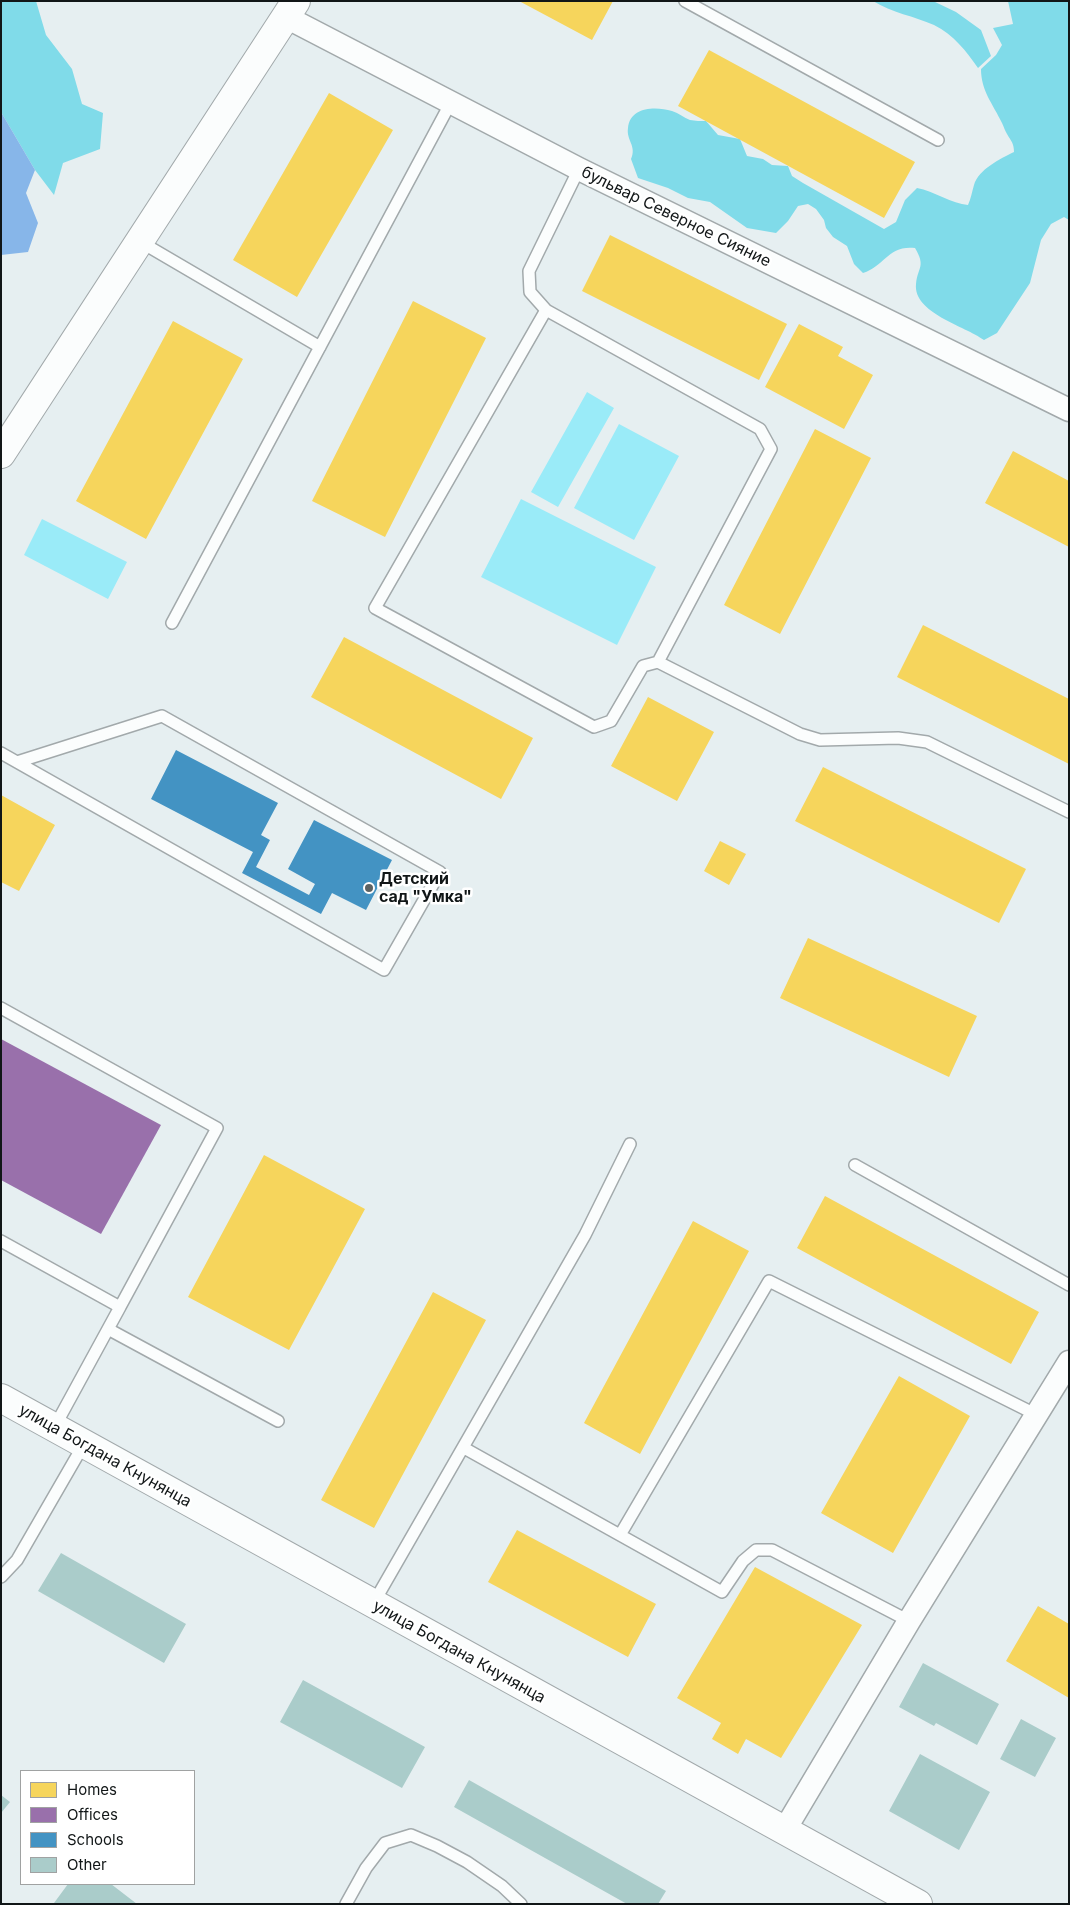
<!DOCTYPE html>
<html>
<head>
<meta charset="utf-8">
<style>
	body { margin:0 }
	#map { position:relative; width:1070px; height:1905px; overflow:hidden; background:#e6eff1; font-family:Inter,sans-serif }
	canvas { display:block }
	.frame { position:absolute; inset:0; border:2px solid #111617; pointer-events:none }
	.legend { position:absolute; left:20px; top:1770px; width:175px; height:115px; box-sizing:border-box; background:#fff; border:1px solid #a0a2a2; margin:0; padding:6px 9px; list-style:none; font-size:15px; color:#111617 }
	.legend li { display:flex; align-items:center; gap:10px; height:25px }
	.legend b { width:25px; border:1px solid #a0a2a2 }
</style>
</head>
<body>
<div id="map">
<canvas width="1070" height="1905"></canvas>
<div class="frame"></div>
<ul class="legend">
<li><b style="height:14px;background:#f6d55c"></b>Homes</li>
<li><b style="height:14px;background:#9970ab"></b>Offices</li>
<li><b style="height:14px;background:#4393c3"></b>Schools</li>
<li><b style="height:14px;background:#aaccca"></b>Other</li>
</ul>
</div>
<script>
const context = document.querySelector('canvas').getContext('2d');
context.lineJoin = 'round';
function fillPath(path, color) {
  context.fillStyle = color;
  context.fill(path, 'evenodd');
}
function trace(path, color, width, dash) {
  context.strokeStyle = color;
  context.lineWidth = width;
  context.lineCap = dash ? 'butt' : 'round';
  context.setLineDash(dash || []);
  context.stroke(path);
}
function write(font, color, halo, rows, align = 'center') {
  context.font = font + ' Inter,sans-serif';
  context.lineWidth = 5;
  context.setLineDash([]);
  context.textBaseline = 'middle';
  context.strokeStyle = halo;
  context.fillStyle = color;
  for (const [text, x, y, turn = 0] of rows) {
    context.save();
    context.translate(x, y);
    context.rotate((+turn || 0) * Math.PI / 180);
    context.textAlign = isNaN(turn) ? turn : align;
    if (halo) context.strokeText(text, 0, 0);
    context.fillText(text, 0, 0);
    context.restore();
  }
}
fillPath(new Path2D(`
	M587 392 614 408 558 507 531 492Z
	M619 424 679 456 634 540 574 508Z
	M521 499 656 567 617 645 481 577Z
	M42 519 127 562 108 599 24 555Z`), '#9aebf8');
fillPath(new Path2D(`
	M1 1H36L46 35 72 69 82 104 103 113 100 149 63 163 54 195 35 170 1 112Z
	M873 1H933L956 12 981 30 991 56 978 68C966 51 954 35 934 25 914 16 892 13 873 1Z
	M1008 1H1069V220L1064 217 1051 224 1041 240 1030 283 997 333 984 340C965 326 913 313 916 284 918 266 926 267 915 248 888 245 885 266 863 273L854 264 847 246 833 237 826 228 824 220 816 209 808 204 798 206 788 221 776 233 747 228 710 202 688 198 668 188 638 178 631 159C637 146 626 140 628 128 630 107 655 106 672 111 679 113 684 118 690 120 695 121 701 121 706 121L718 135 740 139 747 156 763 159 772 165 788 166 792 176 803 183 884 229 896 222 905 200 917 188C934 191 952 204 968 205 971 198 972 192 974 185 979 169 1000 159 1014 152 1014 143 1011 141 1007 134 1005 131 1004 127 1002 123 993 104 981 91 981 69L996 55 1002 45 993 28 1013 24Z`), '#80dbe9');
fillPath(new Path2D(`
	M1 112 35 170 26 193 38 223 28 252 1 255Z`), '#87b6e9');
fillPath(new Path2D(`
	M519 1H613L592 40Z
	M709 50 915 162 884 218 678 106Z
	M329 93 393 130 297 297 233 260Z
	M610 235 787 324 759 380 582 291Z
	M413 301 486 338 385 537 312 501Z
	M173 321 243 359 146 539 76 501Z
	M799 324 843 347 838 356 873 375 844 429 765 387Z
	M815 429 871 458 780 634 724 605Z
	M1013 451 1069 481V547L985 503Z
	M923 625 1069 699V764L897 677Z
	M344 637 533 738 501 799 311 697Z
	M648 697 714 732 677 801 611 766Z
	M823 767 1026 869 999 923 795 821Z
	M1 795 55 825 19 891 1 882Z
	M720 841 746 854 729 885 704 871Z
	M808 938 977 1016 949 1077 780 998Z
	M264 1155 365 1209 289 1350 188 1297Z
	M825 1196 1039 1312 1011 1364 797 1248Z
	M693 1221 749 1251 640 1454 584 1423Z
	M433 1292 486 1320 374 1528 321 1500Z
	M899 1376 970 1416 893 1553 821 1513Z
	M517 1530 656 1604 628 1657 488 1582Z
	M755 1567 862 1625 781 1758 746 1739 738 1754 712 1739 721 1723 677 1698Z
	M1038 1606 1069 1624V1698L1006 1661Z`), '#f6d55c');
fillPath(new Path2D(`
	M1 1039 161 1125 101 1234 1 1180Z`), '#9970ab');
fillPath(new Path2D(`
	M176 750 278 803 261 835 270 840 256 867 309 895 315 884 288 869 314 820 392 860 366 910 332 893 321 914 242 873 253 852 151 799Z`), '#4393c3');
fillPath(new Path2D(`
	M61 1553 186 1624 164 1663 38 1591Z
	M923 1663 999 1704 977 1745 936 1723 934 1726 899 1707Z
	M303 1680 425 1747 402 1788 280 1722Z
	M1021 1719 1056 1738 1035 1777 1000 1759Z
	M920 1754 990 1792 959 1850 889 1811Z
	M469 1780 666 1891 658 1904H627L454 1807Z
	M1 1795 10 1802 1 1813Z
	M68 1884H111L137 1904H55L54 1903Z`), '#aaccca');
const service = new Path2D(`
	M685 1 938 140
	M579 169 529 271 530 292 546 310 760 429 771 449 658 662 800 734 820 740 898 738 927 742 1069 812
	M139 241 320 347
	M546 310 375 608 594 727 611 721 643 666 658 662
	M172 623 450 104
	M1 753 384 970 440 872 162 716 17 762
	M1 1008 217 1128 120 1307
	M855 1165 1069 1285
	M1 1241 120 1307 54 1428
	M108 1329 278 1421
	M464 1448 722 1592 743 1561 756 1550H772L909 1621
	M620 1535 769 1281 1037 1415
	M1 1577 17 1560 84 1444
	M373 1604 585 1235 630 1144
	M346 1904 366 1868 385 1843 411 1835 437 1846 467 1862 502 1886 521 1904`);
const minor = new Path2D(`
	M286 17 579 169 1069 410
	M784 1831 909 1621 1069 1362`);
const tertiary = new Path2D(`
	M1 454 296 1`);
const secondary = new Path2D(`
	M1 1398 918 1904`);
trace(service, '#a2a9ab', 14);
trace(minor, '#a2a9ab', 25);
trace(tertiary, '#a2a9ab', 30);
trace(secondary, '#a2a9ab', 30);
trace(service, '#fbfdfd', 11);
trace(minor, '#fbfdfd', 22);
trace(tertiary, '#fbfdfd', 28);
trace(secondary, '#fbfdfd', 28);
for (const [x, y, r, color] of [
	[369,888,5,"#5c6263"]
]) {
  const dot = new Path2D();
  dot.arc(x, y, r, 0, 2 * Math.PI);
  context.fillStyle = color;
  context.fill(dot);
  trace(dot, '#fff', 2);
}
write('16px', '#111617', '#fff', [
	["бульвар Северное Сияние",676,217,26],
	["улица Богдана Кнунянца",105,1456,29],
	["улица Богдана Кнунянца",459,1652,29]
]);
write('bold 16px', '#111617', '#fff', [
	["Детский",379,879],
	["сад \"Умка\"",379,897]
], 'left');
</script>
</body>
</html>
